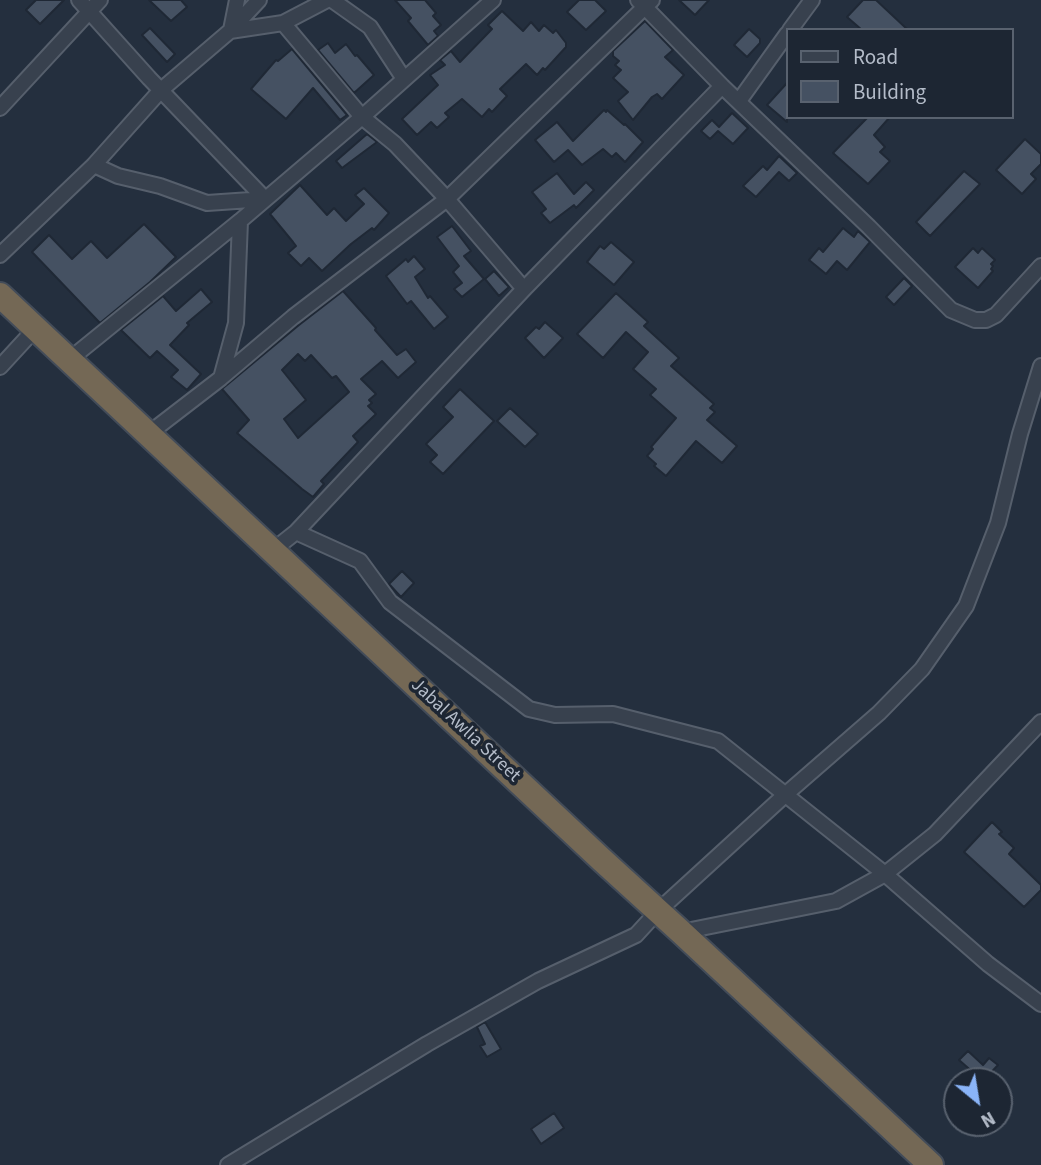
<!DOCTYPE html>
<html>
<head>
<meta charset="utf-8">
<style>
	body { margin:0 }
	#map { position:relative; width:1041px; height:1165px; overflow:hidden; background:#242f3e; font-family:"Source Sans 3",sans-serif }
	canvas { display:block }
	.legend { position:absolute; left:786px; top:28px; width:228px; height:91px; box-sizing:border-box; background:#1d2633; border:2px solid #59626f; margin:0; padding:9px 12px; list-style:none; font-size:21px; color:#b4bcc9 }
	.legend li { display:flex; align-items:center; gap:14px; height:35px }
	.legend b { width:35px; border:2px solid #59626f }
	.north { position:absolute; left:943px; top:1067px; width:70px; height:70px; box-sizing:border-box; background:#1d2633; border:2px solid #59626f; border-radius:50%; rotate:150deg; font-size:19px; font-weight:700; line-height:28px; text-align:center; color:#b4bcc9 }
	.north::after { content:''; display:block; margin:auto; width:24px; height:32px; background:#8ab4f8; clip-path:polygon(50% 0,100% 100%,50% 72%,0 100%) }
</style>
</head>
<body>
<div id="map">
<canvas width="1041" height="1165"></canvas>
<ul class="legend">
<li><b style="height:9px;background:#38414e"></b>Road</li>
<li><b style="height:19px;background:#455162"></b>Building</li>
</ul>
<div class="north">N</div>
</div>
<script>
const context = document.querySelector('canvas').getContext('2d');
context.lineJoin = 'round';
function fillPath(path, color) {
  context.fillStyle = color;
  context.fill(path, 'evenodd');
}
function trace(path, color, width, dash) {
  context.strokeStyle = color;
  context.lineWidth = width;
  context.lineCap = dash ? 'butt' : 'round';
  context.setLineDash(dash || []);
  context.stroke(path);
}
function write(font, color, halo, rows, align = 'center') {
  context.font = font + ' "Source Sans 3",sans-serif';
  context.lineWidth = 7;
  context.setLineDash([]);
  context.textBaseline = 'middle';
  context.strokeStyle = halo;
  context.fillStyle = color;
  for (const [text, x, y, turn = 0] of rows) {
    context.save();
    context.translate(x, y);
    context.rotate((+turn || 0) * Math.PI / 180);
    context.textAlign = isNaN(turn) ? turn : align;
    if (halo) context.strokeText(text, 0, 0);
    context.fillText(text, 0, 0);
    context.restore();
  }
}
const building = new Path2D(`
	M36 0H64L40 24 26 10Z
	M149 0H181L187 7 171 21Z
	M395 0H425L436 13 433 16 441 25 434 31 438 36 428 45 408 21 411 18Z
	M579 0H595L606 11 586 30 567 12Z
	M679 0H709L695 15Z
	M863 0H876L908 30H862L847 17Z
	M502 11 523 31 531 22 539 31 544 25 553 33 556 30 566 43V47L545 70 543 68 537 75 526 64 500 89 507 96 492 112 489 109 482 117 462 99 445 113 449 117 437 128 431 122 417 135 402 119 438 85 430 75 445 65 440 60 451 51 460 62 492 29 488 25Z
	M645 21 673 50 665 57 684 75 662 99 657 94 652 97 633 120 618 101 628 92 613 78 621 70 615 65 619 61 613 56V51Z
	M150 28 175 54 167 62 142 35Z
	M749 29 760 39V43L747 57 734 45Z
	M328 43 335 53 346 44 355 56 357 55 374 75 354 93 318 50Z
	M292 49 347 115 340 120 313 88 286 119 251 89 276 60 278 61Z
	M787 83V122L767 105Z
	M604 110 606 112 607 110 624 125 625 124 643 142 625 162 616 153 612 157 603 149 582 165 568 150 554 162 535 140 557 122 573 141Z
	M732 113 748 128 733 144 718 131 710 139 701 131 712 120 719 127Z
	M868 117H890L874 135 885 147 880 152 890 161 868 184 833 153Z
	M367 134 377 142 342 168 336 161Z
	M1025 139 1041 154V164L1031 174 1036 179 1022 194 996 170Z
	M779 156 797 173 789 181 779 172 756 197 743 186 763 166 767 170Z
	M964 171 980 184 930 236 916 222Z
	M557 173 574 194 586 182 594 190 576 208 574 205 550 223 541 213 546 209 532 192Z
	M300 185 327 215 334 208 346 221 364 204 355 195 364 188 389 213 374 230 372 228 351 244 322 271 309 258 301 266 288 253 296 246 293 242 270 214Z
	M144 224 176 257 150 282 100 323 32 252 49 235 72 259 91 241 107 258Z
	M452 226 471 251 464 256 484 279 462 297 454 289 462 283 453 272 459 266 437 237Z
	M843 228 854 237 858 231 870 242 847 270 837 261 826 274 809 260 819 248 823 252Z
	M611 242 634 262 614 285 587 262 600 246 604 249Z
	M973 248 978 253 982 248 995 260 991 264 993 266 991 269 993 271 978 288 955 267Z
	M414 256 425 269 415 277 428 298 430 296 448 317 434 329 411 301 407 304 386 276 406 259 408 262Z
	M494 271 509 287 499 296 485 279Z
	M904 278 912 286 894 305 886 297Z
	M201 289 212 302 187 323 189 325 170 345 201 374 187 390 171 377 178 370 157 351 150 358 121 330 163 296 176 311Z
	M343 291 376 328 375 330 397 355 406 349 416 362 398 378 382 361 361 379 376 394 369 400 372 403 368 406 376 414 353 436 358 442 321 481 324 484 313 497 302 489 237 433 249 420 222 389 299 325ZM298 354 305 361 311 355 332 378 336 376 349 392 298 438 284 419 306 400 282 370Z
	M616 293 648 322 644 326 679 358 671 366 714 404 710 408 715 412 707 420 737 446 722 463 696 441 666 476 654 466 656 464 647 456 653 449 651 447 676 418 650 395 656 389 633 369 648 352 626 332 603 358 577 334Z
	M545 322 563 338 544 358 525 338 536 327 539 329Z
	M460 389 494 421 443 474 430 462 437 455 426 444 453 417 443 407Z
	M510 408 538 434 525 447 497 421Z
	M402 571 414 583 401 597 389 584Z
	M992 822 1002 832 999 834 1014 848 1009 854 1041 885V890L1024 907 964 852Z
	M485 1022 501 1049 487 1057 480 1046 485 1044 477 1027Z
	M968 1051 983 1065 989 1058 998 1065 983 1081 959 1060Z
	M554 1113 564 1128 541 1144 531 1129Z`);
fillPath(building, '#455162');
trace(building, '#1f2835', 2);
const street = new Path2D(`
	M79 0 149 78 265 199
	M332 0 370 27 404 79
	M638 0 722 86 869 227 951 310 975 320H986L996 315 1041 266
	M283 23 362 117 395 144 447 199 524 289
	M231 30 237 0
	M790 30 812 0
	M230 31 259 0
	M739 101 787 34
	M0 108 100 0
	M94 165 118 176 160 186 207 203 265 199
	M0 255 94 165 161 90 230 31 283 23 327 0
	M69 360 240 221 362 117 493 0
	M0 367 35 329
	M221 378 236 323 240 221
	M147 435 221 378 293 317 447 199 652 0
	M296 532 360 561 390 602 529 709 555 715 613 714 718 741 885 874 988 964 1041 1004
	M272 551 296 532 524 289 722 86
	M681 932 836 901 885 874 935 834 1041 722
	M228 1165 427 1044 538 981 636 935 658 911 786 794 879 713 922 669 966 606 998 523 1020 434 1041 366`);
const highway = new Path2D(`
	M0 295 602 860 681 932 931 1165`);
trace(street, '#565f6c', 18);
trace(highway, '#434c59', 28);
trace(street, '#38414e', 14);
trace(highway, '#746855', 24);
write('19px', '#b4bcc9', '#1d2633', [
	["Jabal Awlia Street",465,731,43]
]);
</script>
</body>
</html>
